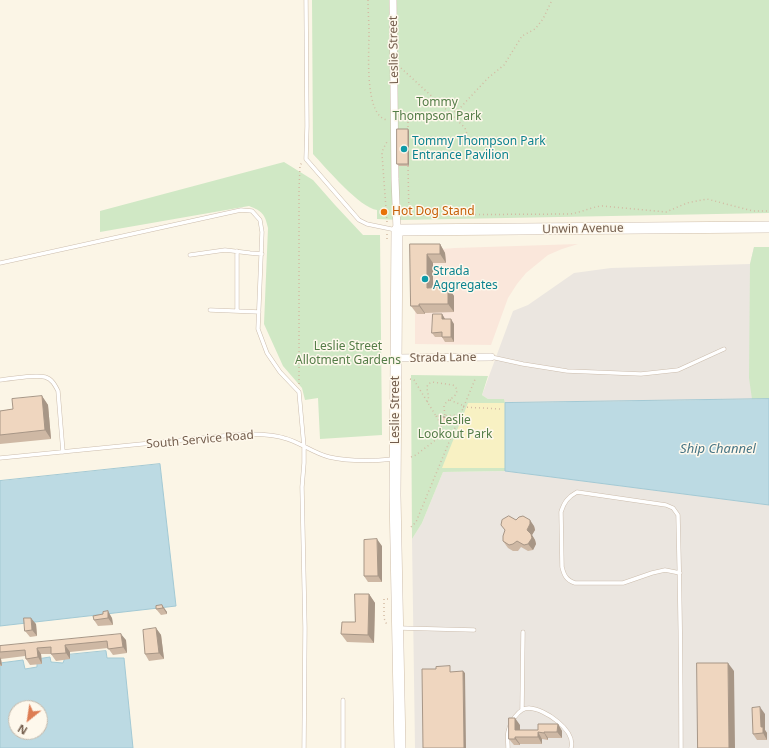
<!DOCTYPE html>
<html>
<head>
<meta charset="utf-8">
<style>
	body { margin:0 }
	#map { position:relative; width:769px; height:748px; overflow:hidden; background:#fbf5e6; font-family:"Noto Sans",sans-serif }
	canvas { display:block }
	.north { position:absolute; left:8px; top:700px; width:40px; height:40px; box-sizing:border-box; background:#fef8ec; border:1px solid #c6baac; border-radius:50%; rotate:210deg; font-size:11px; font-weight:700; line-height:16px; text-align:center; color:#735d4c }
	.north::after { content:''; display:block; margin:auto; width:14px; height:18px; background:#dd7d53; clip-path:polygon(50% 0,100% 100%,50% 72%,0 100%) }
</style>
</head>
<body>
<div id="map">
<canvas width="769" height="748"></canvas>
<div class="north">N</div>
</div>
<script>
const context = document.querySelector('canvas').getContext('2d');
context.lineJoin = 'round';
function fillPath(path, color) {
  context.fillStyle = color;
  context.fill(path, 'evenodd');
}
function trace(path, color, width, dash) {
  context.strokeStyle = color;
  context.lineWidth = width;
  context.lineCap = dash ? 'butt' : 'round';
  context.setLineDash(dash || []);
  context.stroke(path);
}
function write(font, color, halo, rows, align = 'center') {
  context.font = font + ' "Noto Sans",sans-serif';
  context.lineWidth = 3;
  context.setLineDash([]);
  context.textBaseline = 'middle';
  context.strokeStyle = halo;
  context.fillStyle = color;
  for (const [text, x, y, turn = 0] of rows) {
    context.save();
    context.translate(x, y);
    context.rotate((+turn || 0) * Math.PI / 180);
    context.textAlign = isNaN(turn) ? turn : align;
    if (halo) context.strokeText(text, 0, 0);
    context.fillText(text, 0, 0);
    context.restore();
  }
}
fillPath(new Path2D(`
	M578 244 562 249 548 255 526 273 517 284 508 298 491 345 415 344V251L455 248Z`), '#fae7db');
fillPath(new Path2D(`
	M754 247H769V399L505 403 504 399H488L482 395 513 311 528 305 574 273 611 268 750 264Z
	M505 471 769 505V748H415L412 539 422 523 443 472Z`), '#ebe6e0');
fillPath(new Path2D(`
	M312 0H769V213L401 220 377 219V210C360 208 326 168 313 154Z
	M284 162 313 180 335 205 363 235H380L382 435 320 439 318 398 305 400 302 388 283 366 264 324 268 228C265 214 262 211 249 206L100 232V211Z
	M754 247H769V399H752L749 378 750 264Z
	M411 375 488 376 482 395 488 399H504L505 403V471L443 472 422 523 412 539Z`), '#d0e8c5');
fillPath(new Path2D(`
	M468 403H505V468H442Z`), '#f8f1c3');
const water = new Path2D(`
	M769 399V505L505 471V403Z
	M160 464 176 606 0 626V481Z
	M106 651 107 658H124L133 748H0V663L23 660 25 669 37 667V659L50 657 51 662 63 663 66 655ZM16 708H40V732H16Z`);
fillPath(water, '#bcdae3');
trace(water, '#a3c9d4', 1);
const lane = new Path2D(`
	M306 0 307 126 306 159 359 220 367 224 396 230
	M190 255 225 250 250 253 262 254
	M0 263 241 210 252 211 260 220 262 232 258 329 267 353 280 372 299 392 304 447V463L302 487 305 628 304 748
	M210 310 259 312
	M237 311V251
	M491 357 523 364 567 371 641 374 678 370 724 349
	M0 380C13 379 33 374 45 377 52 379 55 385 58 391L63 452
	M0 458 243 434C257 434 271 434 284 438 300 442 313 453 329 457 350 462 373 461 394 459
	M680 573 665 570 652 573 623 583H575C566 580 564 575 562 567L561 512C564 502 568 497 577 492L666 505 673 508 678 515C680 592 681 670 681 748
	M399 628 474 630
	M343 700V748
	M522 710 523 632
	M508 748C508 743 507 737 508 732 510 723 518 708 529 708 545 709 576 730 571 748`);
const street = new Path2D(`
	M393 0 395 179 397 230
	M396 358 491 357`);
const secondary = new Path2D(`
	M400 748 395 495 397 230 769 227`);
trace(lane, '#ccbdad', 4.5);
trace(street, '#ccbdad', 8);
trace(secondary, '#cfbeaa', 12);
trace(new Path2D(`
	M368 0C368 11 369 23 369 34 369 52 364 118 388 120
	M401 68 451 114 465 128 467 134
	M451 114 460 108 488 78 504 65 522 36 535 29 543 19 552 0
	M408 122V130
	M408 166 409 218
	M403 215 569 214C581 213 590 207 602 206L666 212 687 203 707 199 753 211H769
	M387 222 382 154 383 149 388 140
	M387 234V242
	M410 379 414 380 436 416 460 415
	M299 384V190L300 165 302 163
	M450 400 464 406
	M427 402C431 396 425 390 428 384L432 382 453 385 457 389C457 399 447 398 444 406
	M463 407 501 409
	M436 416 441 424 442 435
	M411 457 416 455 442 435 450 438
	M411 527 416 522 476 377
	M388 599H384V618L386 623 389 624`), '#d3baa3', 1.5, [1, 3]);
trace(lane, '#fff', 3.5);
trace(street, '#fff', 7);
trace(secondary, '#fff', 11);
trace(new Path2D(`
	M444 406 445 418`), '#d3baa3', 1.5, [1, 3]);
fillPath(new Path2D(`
	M408 129 409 131V166H399L397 164Z
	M410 244H440L445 253 446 263H433V288L448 287 454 296V312L425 313V314H417L411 306Z
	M442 314 445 319 454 324V342H445L442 337H435L432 333Z
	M42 396 48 405 51 439 0 444V411L13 409Z
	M445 417 447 421 446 424 443 425 440 422Z
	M516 520 534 526 535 530 532 535 535 540 536 544 533 550 528 551 521 547 518 551H513L508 548 503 541Z
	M382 546V582H368L364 576Z
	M369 594 375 603 374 643 347 642 341 634 355 622Z
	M162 605 167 612V614L161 615 156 609Z
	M103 614 112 618 113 625 98 626 94 620Z
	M36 624 37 636 30 637 25 631Z
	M156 628 161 635 164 659 149 661 145 654Z
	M126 640 127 653 113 655 108 648 70 652V659L56 661 51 654H41L42 664 30 665 26 659 25 656 1 659 2 666H0V646Z
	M765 714V730L767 733V740H757L753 734Z
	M558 724 562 731V738H548V740L542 739V744H520V745H514L509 739 520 725V730H538Z`), '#ceb8a4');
fillPath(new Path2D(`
	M408 129 409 131V166L408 164Z
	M440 244 445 253 446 263 440 254Z
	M427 254 433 263V296L427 288Z
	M448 287 454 296V312L448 304Z
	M419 304 425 313V314L419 306Z
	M442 314 445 319V324L442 319Z
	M451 319 454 324V342L451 337Z
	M42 396 48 405 51 439 45 430Z
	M446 419 447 421 446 424 445 422Z
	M530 520 534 526 535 530 532 535 535 540 536 544 533 550 528 544 527 530Z
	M377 539 382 546V582L378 576Z
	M369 594 375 603 374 643 368 635Z
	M162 605 167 612V614L163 608Z
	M108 611 112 618 113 625 108 618Z
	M31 618 36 624 37 636 32 630Z
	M156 628 161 635 164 659 159 653Z
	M121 634 126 640 127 653 123 647Z
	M65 645 70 652V659L66 653Z
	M37 648 41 654 42 664 38 657Z
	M0 657 1 659 2 666 0 664Z
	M728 663 734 671 735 748H729Z
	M463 671 465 673 466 748H464Z
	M760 707 765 714V730L767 733V740L763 733 761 727Z
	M515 718 520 725V736L515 730Z
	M558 724 562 731V738L557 732Z
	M538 732 542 739V744L538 737Z
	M544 732 548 738V740L544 733Z
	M515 737 520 744V745L515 739Z`), '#a79686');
const building = new Path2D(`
	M397 129H408V164H397Z
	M410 244H440V254H427V288L448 287V304H419V306H411Z
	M433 314H442V319H451V337H442V332L432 333Z
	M42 396 45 430 0 435V411L13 409 12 399Z
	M441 417H445L446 419 445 422 442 423 440 422Z
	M509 516 516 520 519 517 523 516 530 520V524L527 530 531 534 532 538 528 544 524 545 517 541 513 544 509 545 503 541V536L505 530 501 525 502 520Z
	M377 539 378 576H364V540Z
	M355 594H369L368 635 341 634 342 622H355Z
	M162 605 163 608 156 609V606Z
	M108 611V618L94 620 93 616 103 614V612Z
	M24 618H31L32 630 25 631Z
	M156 628 159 653 145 654 143 630Z
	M121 634 123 647 108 649 107 641 65 645 66 653 51 654V647L37 648 38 657 26 659 25 650 0 652V646Z
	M697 663H728L729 748H698Z
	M450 666V672L463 671 464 748H423L422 669H436V667Z
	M760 707 761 727H763V733L753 734 752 708Z
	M509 718H515V730H538V724H558L557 732H544V733L538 732V737H515V739H509Z`);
fillPath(building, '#efd6bf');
trace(building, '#a79686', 1);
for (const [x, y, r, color] of [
	[404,149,4,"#0f9aa8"],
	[384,212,4,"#e8710a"],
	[425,279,4,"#0f9aa8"]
]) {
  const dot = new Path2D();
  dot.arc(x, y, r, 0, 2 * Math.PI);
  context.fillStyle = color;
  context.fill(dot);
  trace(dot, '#fef8ec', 1.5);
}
write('12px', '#735d4c', '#fef8ec', [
	["Leslie Street",394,50,-91],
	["Unwin Avenue",583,229,-1],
	["Strada Lane",443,358,-1],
	["Leslie Street",396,410,-90],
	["South Service Road",200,440,-5]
]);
write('12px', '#547d48', '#fef8ec', [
	["Tommy",437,103],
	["Thompson Park",437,117],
	["Leslie Street",348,347],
	["Allotment Gardens",348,361],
	["Leslie",455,421],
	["Lookout Park",455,435]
]);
write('12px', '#0d838f', '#fef8ec', [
	["Tommy Thompson Park",412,142],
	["Entrance Pavilion",412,156],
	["Strada",433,272],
	["Aggregates",433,286]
], 'left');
write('12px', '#c56008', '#fef8ec', [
	["Hot Dog Stand",392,212]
], 'left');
write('italic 13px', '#477585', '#fef8ec', [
	["Ship Channel",718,449]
]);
</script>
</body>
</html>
